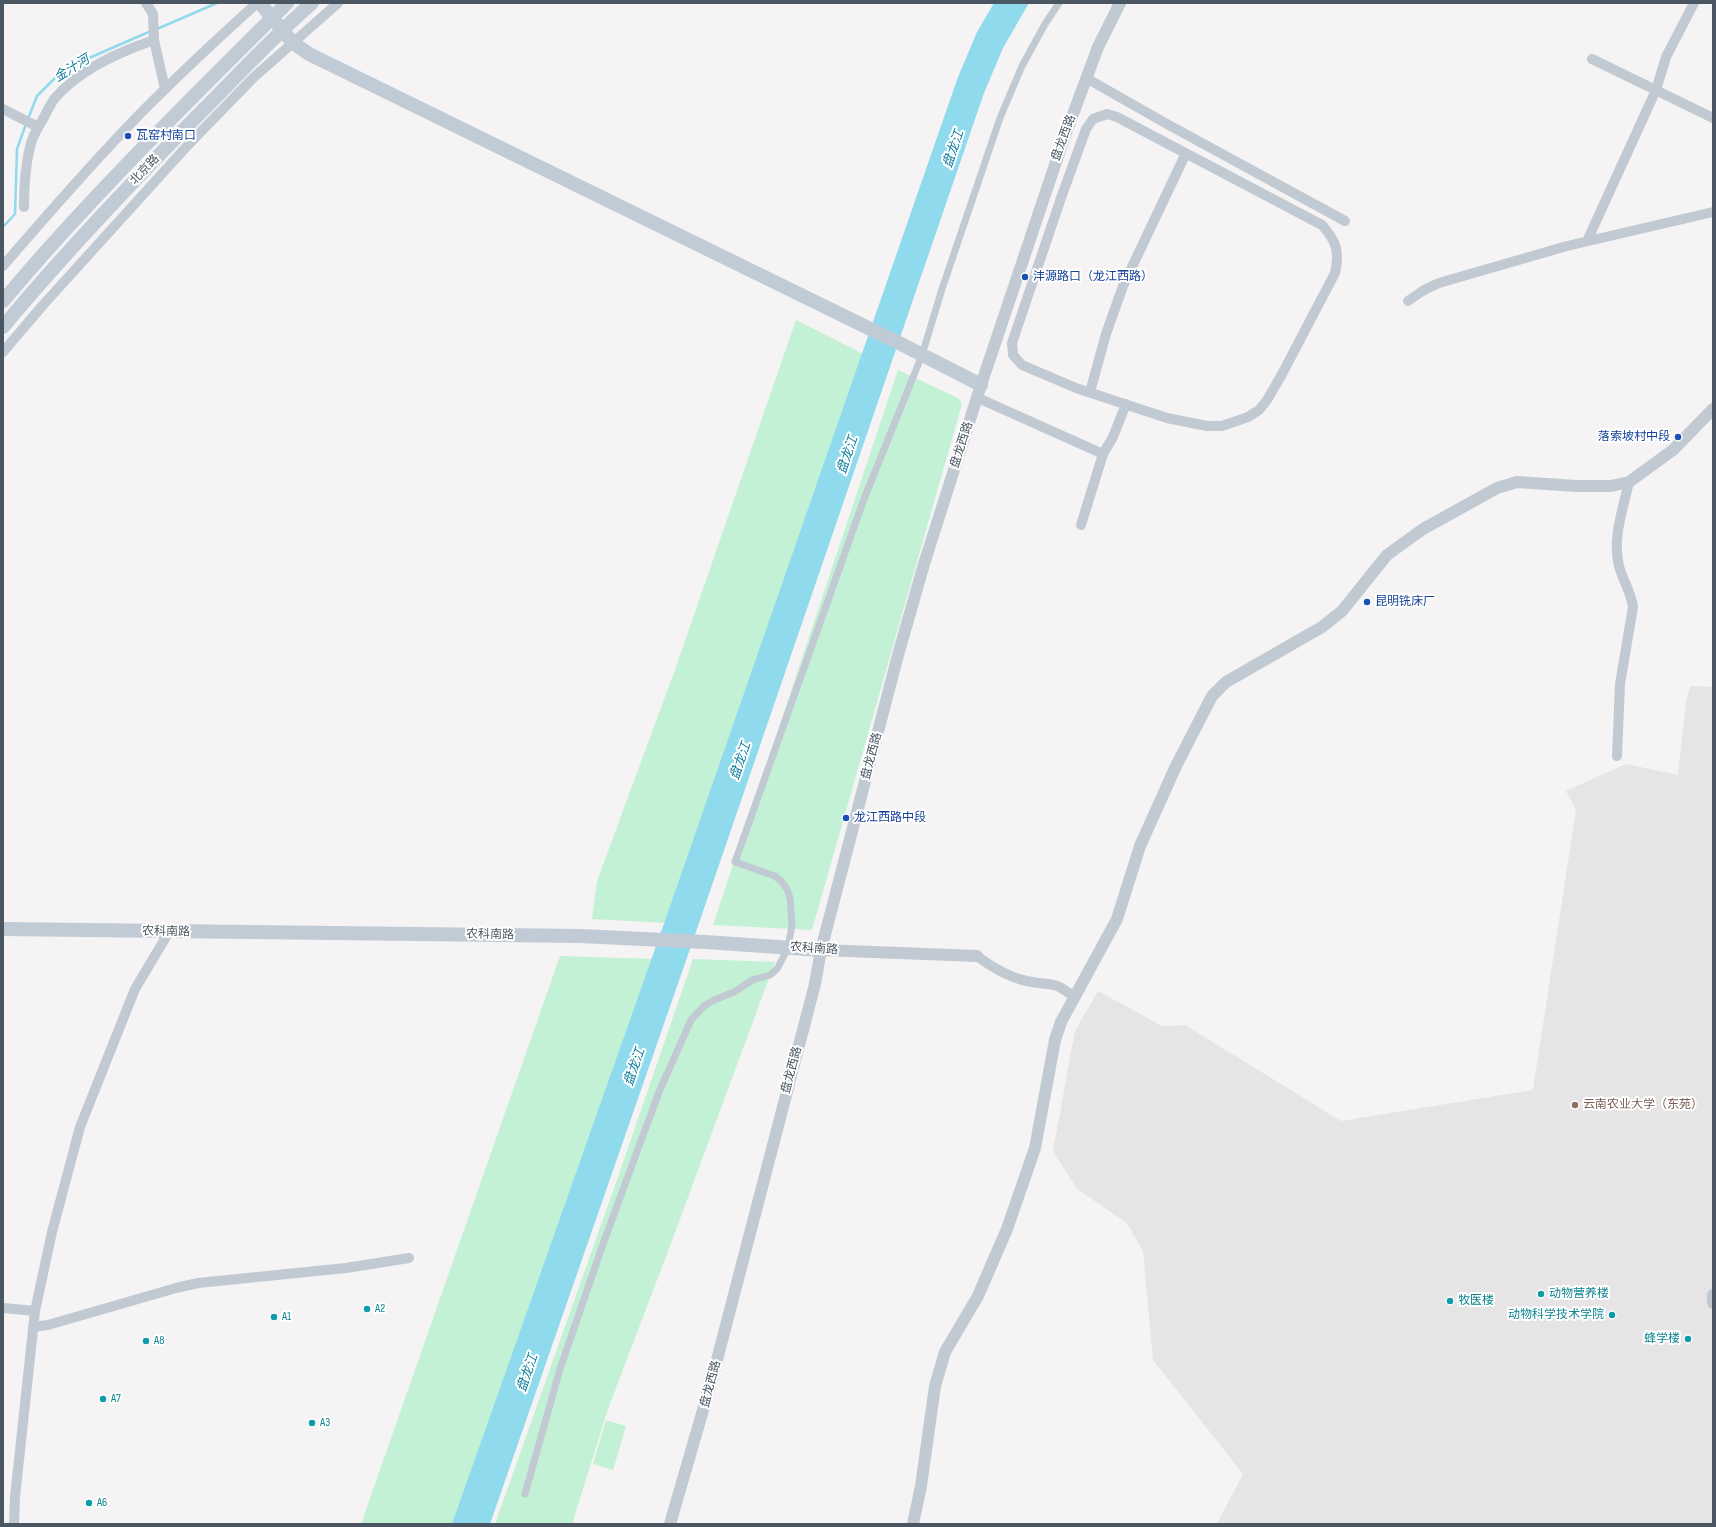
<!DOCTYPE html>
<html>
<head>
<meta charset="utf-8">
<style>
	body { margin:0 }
	#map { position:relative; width:1716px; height:1527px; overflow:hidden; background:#f5f3f3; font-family:"Sofia Sans Condensed",sans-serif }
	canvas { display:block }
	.frame { position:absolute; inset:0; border:4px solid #4a5661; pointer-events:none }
</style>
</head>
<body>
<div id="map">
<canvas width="1716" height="1527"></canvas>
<div class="frame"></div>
</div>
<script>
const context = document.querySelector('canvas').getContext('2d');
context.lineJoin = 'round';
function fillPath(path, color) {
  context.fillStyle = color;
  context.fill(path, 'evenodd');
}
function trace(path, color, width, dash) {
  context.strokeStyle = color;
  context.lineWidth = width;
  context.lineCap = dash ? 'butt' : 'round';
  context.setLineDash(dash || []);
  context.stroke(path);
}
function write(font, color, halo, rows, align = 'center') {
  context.font = font + ' "Sofia Sans Condensed","Noto Sans SC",sans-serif';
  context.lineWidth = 4;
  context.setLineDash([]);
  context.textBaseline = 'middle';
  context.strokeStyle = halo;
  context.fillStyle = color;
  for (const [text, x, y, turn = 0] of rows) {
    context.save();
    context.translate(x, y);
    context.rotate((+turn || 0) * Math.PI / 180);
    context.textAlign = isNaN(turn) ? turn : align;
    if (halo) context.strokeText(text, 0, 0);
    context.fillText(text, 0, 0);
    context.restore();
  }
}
fillPath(new Path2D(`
	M1690 686 1713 687V1524H1217L1243 1474 1153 1360 1143 1251 1127 1223 1077 1189 1053 1151 1075 1031 1098 991 1162 1026 1185 1025 1341 1121 1533 1090 1576 810 1566 791 1626 764 1678 775 1686 702Z`), '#e6e4e5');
fillPath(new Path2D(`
	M796 320 865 355 668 923 592 919 597 881 676 667Z
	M898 370 958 398 962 404 812 930 713 925Z
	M560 956 656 959 457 1524H361Z
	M693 959 775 962 670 1246 608 1409 572 1524H495L618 1177Z
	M606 1420 626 1426 613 1470 593 1464Z`), '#c3f1d5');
fillPath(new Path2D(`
	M994 3H1029L1003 48 984 93 698 926 490 1524H452L667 915 958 77 977 32Z`), '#90daee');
trace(new Path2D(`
	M157 29 217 3
	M28 119 37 96 57 76 89 58 151 31
	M3 227 15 214 17 149 26 124`), '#90daee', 2.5);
trace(new Path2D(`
	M525 1494 560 1369 603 1244 659 1092 691 1020 704 1006 712 1001 736 991 752 980 770 975 777 969 788 948 792 925 790 898 787 889 781 881 775 876 735 862 864 499 922 355 942 289 1000 118 1022 66 1045 24 1059 3`), '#c1cad2', 7);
trace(new Path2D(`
	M146 3 153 14 154 40
	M1592 59 1713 118
	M1086 78 1167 124 1345 221
	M3 109 38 127
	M1107 114 1117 117 1322 225C1336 241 1340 251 1335 273L1281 376 1267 400 1259 410 1248 417 1222 426H1207L1167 418 1076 388 1022 365 1013 355 1012 343 1061 198 1086 129 1093 119Z
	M24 207C24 187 25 167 30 147 32 137 38 127 43 119 47 112 50 104 55 98 80 69 119 52 154 40L165 89
	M1587 241 1656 90 1666 57 1694 3
	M3 266C46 216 89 167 134 120 174 79 215 41 257 3
	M1408 301 1424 290 1439 283 1567 246 1713 212
	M3 352 43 305 188 145 253 78 338 3
	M1090 392 1106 334 1123 286 1186 153
	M978 398 1103 454
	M1081 525 1103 454 1113 437 1126 404
	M1617 756 1620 684 1633 607C1631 592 1623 581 1619 566 1612 539 1623 509 1629 482
	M977 956C993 968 1012 979 1032 982 1055 986 1054 981 1074 997
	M3 1308 35 1311
	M33 1327 48 1325 176 1288 198 1283 346 1268 409 1258
	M14 1524 15 1497 35 1311 52 1232 80 1127 135 989 169 932`), '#c1cad2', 10);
trace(new Path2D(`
	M821 950 977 956
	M1713 1295V1303
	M670 1524 712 1379 815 984 821 950 898 655 924 564 981 385 1063 141 1098 47 1120 3
	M913 1524 921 1486 935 1386 945 1352 978 1296 1007 1229 1035 1148 1055 1040 1061 1022 1117 919 1140 846 1176 766 1212 696 1226 682 1322 627 1342 611 1387 555 1423 529 1497 488 1517 482 1576 486H1611L1629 482 1673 450 1713 409`), '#c1cad2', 12);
trace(new Path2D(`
	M260 3 293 43 309 54 901 344 981 385
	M3 301C91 196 190 100 287 3
	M3 327C66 251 134 180 204 109 239 74 274 36 312 3
	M3 929 580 936 706 942 821 950`), '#c1cbd6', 14);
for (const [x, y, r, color] of [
	[128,136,4,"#1a4fb4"],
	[1025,277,4,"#1a4fb4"],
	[1678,437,4,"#1a4fb4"],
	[1367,602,4,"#1a4fb4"],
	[846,818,4,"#1a4fb4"],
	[1575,1105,4,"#8d6e63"],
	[1541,1294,4,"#0f9aa8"],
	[1450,1301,4,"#0f9aa8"],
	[367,1309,4,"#0f9aa8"],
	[1612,1315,4,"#0f9aa8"],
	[274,1317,4,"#0f9aa8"],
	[1688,1339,4,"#0f9aa8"],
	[146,1341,4,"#0f9aa8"],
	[103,1399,4,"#0f9aa8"],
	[312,1423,4,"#0f9aa8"],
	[89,1503,4,"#0f9aa8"]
]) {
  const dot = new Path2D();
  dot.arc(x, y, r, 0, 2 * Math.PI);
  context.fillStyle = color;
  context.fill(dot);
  trace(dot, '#fff', 1.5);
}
write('12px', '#164399', '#fff', [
	["瓦窑村南口",136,136],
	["沣源路口（龙江西路）",1033,277],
	["落索坡村中段",1670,437,"right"],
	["昆明铣床厂",1375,602],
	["龙江西路中段",854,818]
], 'left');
write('12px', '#4a5661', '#fff', [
	["盘龙西路",1064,138,-70],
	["北京路",145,170,-46],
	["盘龙西路",962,445,-72],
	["盘龙西路",872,756,-75],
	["农科南路",166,932,1],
	["农科南路",490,935,1],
	["农科南路",814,949,4],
	["盘龙西路",792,1070,-75],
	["盘龙西路",711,1384,-75]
]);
write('12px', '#785e54', '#fff', [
	["云南农业大学（东苑）",1583,1105]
], 'left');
write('12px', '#0d838f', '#fff', [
	["动物营养楼",1549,1294],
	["牧医楼",1458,1301],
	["A2",375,1309],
	["动物科学技术学院",1604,1315,"right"],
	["A1",282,1317],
	["蜂学楼",1680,1339,"right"],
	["A8",154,1341],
	["A7",111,1399],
	["A3",320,1423],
	["A6",97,1503]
], 'left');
write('italic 13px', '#0c7c9b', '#fff', [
	["金汁河",72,69,-32],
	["盘龙江",954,149,-71],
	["盘龙江",848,455,-71],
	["盘龙江",741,761,-71],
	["盘龙江",635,1067,-71],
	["盘龙江",528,1373,-71]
]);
</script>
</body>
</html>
